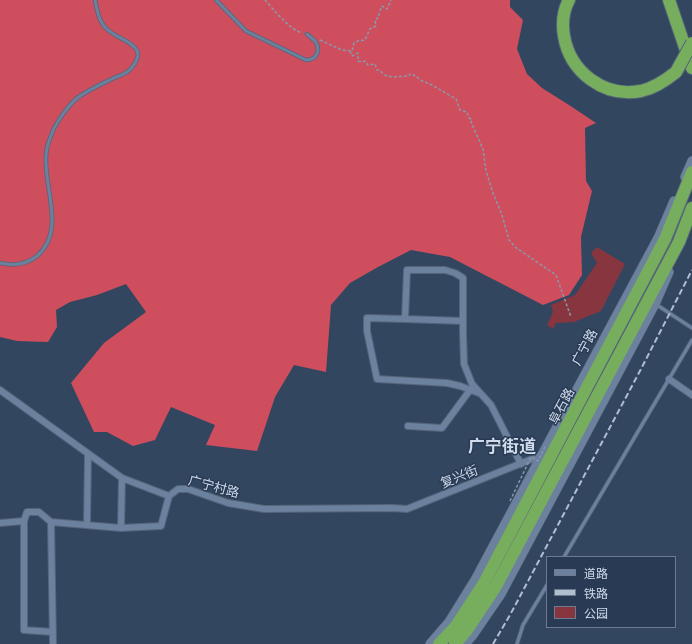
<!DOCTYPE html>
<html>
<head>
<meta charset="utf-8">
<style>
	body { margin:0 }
	#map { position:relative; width:692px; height:644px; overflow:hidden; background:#334660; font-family:Georgia,"Noto Sans SC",serif }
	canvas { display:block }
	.legend { position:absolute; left:546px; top:556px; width:130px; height:72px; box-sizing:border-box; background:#293b54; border:1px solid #6c7b90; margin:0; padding:5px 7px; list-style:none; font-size:12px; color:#d0dbeb }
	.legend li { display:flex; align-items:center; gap:8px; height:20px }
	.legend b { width:20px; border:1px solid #6c7b90 }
</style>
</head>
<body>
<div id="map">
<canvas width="692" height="644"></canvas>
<ul class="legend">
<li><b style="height:5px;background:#6c819e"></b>道路</li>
<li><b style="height:5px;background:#b1bed0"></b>铁路</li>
<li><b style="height:11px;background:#87363f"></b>公园</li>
</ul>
</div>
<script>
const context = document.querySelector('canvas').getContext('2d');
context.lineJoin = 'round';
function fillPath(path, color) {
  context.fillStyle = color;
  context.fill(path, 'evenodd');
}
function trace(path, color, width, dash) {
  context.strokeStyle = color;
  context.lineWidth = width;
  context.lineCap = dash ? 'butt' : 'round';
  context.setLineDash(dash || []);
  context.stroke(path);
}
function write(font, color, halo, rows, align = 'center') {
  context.font = font + ' Georgia,"Noto Sans SC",serif';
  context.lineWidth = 3;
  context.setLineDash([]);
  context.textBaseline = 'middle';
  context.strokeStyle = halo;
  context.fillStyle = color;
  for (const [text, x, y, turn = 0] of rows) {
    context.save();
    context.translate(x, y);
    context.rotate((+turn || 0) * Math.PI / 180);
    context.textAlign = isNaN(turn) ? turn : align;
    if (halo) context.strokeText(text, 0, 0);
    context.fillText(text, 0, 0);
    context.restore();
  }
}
fillPath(new Path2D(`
	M597 247 625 264 601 311 574 322 556 323 553 329 547 325 553 312 551 305 575 295 597 263 591 253Z`), '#87363f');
fillPath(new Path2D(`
	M0 0H510V7L523 20 517 49 527 74 542 88 569 105 596 123 585 128 586 181 592 191 581 237 582 275 569 295 543 305 450 257 411 250 378 267 350 283 331 305 326 372 294 365 275 397 257 451 206 445 215 425 171 407 155 440 133 446 107 432H94L71 383 104 343 146 312 126 284 97 295 70 302 56 310 57 327 48 342 17 341 0 337Z`), '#cf4e5d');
const lane = new Path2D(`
	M216 0 246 31 306 60C317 60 321 50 315 41 313 39 309 36 307 34
	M0 263C14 266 26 265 37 256 66 231 44 189 46 157 46 150 48 143 51 136 54 125 68 106 76 99 87 90 104 83 116 77 120 76 124 74 127 72 132 69 138 60 138 54 137 43 115 37 108 30 99 23 97 10 95 0
	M657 305 692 328
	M564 557 692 340
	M517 644 523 625 547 585`);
const street = new Path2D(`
	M405 319 367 318V331L377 379 447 383 460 386 479 393
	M463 321 405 319 407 270H445L455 273 463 278V332L464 364 472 384 491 405 521 464
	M669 379 692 395
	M0 390 122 478 169 496
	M408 426 442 428 470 390
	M169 496 178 489H188L228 503 264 509 393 508 407 509 542 455
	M24 521V630L53 632
	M51 522 53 644
	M0 523 24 521 27 512H39L51 522 121 528 161 526 169 496
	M87 525 88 454
	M121 528 122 478`);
const secondary = new Path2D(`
	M685 177 692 161
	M430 644 449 622 475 580 659 236 674 201
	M465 644 473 635 501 594 655 304 669 272`);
const highway = new Path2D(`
	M569 0C563 11 562 24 564 36 570 72 604 98 641 91 654 88 665 81 676 72
	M669 0 692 68
	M439 644 456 626 484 583 665 239 692 172
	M455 644 467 630 495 588 679 242 692 208`);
trace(lane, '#546479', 4.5);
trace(street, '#546479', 8);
trace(secondary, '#546479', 10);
trace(highway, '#546479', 14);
trace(new Path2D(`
	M265 0C274 10 289 29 302 33
	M320 40 342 50 352 51 354 43 358 41 365 40 370 29 376 26 375 20 379 17V13L382 6 387 9 391 0
	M350 51 352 56 358 53V61L362 62 365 61 368 65 375 64 377 70H380C385 80 399 76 409 76L410 74 416 76 420 80 430 84 456 99 460 110 467 112 469 118 471 119 472 121 471 122 483 149 486 171 493 193 502 215 509 240 515 247 556 275 571 317`), '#8998ac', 1.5, [3, 2]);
trace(lane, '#6c819e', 3);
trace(street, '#6c819e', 6);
trace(secondary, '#6c819e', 9);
trace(highway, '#77ae5e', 12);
trace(new Path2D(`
	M493 644 510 615 641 369 692 270`), '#b1bed0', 2, [6, 3]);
const highwayBridge = new Path2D(`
	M676 72 692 43`);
trace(highwayBridge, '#546479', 14, []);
trace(new Path2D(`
	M510 501 531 457 538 461 545 447`), '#8998ac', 1.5, [3, 2]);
trace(highwayBridge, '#77ae5e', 12);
write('13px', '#d0dbeb', '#293b54', [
	["广宁路",584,347,-62],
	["阜石路",561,406,-62],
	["复兴街",459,476,-22],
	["广宁村路",214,486,15]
]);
write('bold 17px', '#d0dbeb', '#293b54', [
	["广宁街道",502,446]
]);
</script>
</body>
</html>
